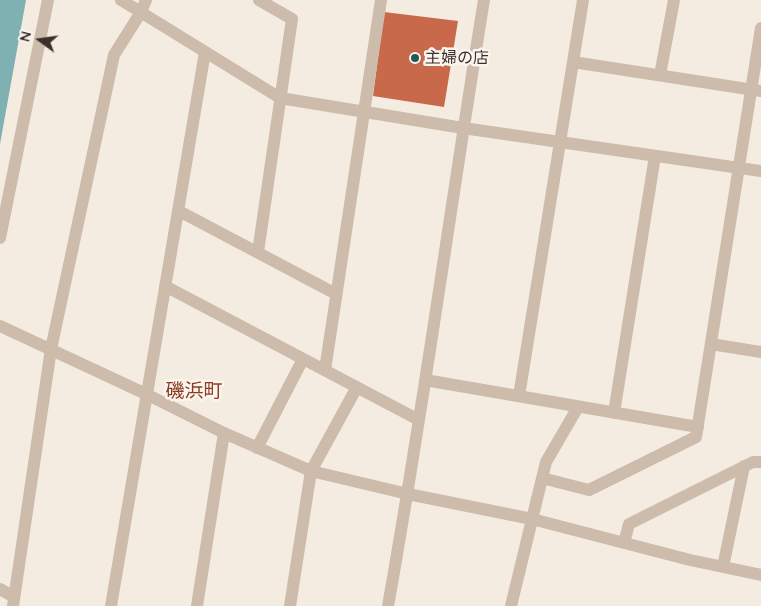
<!DOCTYPE html>
<html>
<head>
<meta charset="utf-8">
<style>
	body { margin:0 }
	#map { position:relative; width:761px; height:606px; overflow:hidden; background:#f4ebe1; font-family:Quicksand,sans-serif }
	canvas { display:block }
	.north { position:absolute; left:15px; top:15px; width:50px; height:50px; -webkit-text-stroke:4px #fbf5ee; paint-order:stroke; rotate:284deg; font-size:14px; font-weight:700; line-height:20px; text-align:center; color:#3b302b }
	.north::after { content:''; display:block; margin:auto; width:18px; height:22px; background:#3b302b; clip-path:polygon(50% 0,100% 100%,50% 72%,0 100%) }
</style>
</head>
<body>
<div id="map">
<canvas width="761" height="606"></canvas>
<div class="north">N</div>
</div>
<script>
const context = document.querySelector('canvas').getContext('2d');
context.lineJoin = 'round';
function fillPath(path, color) {
  context.fillStyle = color;
  context.fill(path, 'evenodd');
}
function trace(path, color, width, dash) {
  context.strokeStyle = color;
  context.lineWidth = width;
  context.lineCap = dash ? 'butt' : 'round';
  context.setLineDash(dash || []);
  context.stroke(path);
}
function write(font, color, halo, rows, align = 'center') {
  context.font = font + ' Quicksand,"Noto Sans JP",sans-serif';
  context.lineWidth = 5;
  context.setLineDash([]);
  context.textBaseline = 'middle';
  context.strokeStyle = halo;
  context.fillStyle = color;
  for (const [text, x, y, turn = 0] of rows) {
    context.save();
    context.translate(x, y);
    context.rotate((+turn || 0) * Math.PI / 180);
    context.textAlign = isNaN(turn) ? turn : align;
    if (halo) context.strokeText(text, 0, 0);
    context.fillText(text, 0, 0);
    context.restore();
  }
}
fillPath(new Path2D(`
	M0 0H26L0 144Z`), '#7fb0b2');
fillPath(new Path2D(`
	M384 12 458 21 444 107 373 96Z`), '#c8694b');
trace(new Path2D(`
	M121 0 280 98 463 128 761 171
	M573 62 761 91
	M660 75 674 0
	M179 211 336 294
	M0 238 48 0
	M258 252 292 19 259 0
	M165 286 419 420
	M0 326 146 394 224 433 311 471 408 494 532 519 690 560 761 575
	M711 344 761 352
	M325 370 381 0
	M425 380 698 427
	M519 396 583 0
	M614 413 655 156
	M257 448 303 359
	M542 478 589 490 696 437 761 28
	M624 543 629 524 753 462H761
	M723 567 744 466
	M0 589 14 597
	M13 606 51 349 114 55 141 12 146 0
	M111 606 205 52
	M197 606 224 433
	M290 606 311 471 357 387
	M388 606C424 405 451 202 484 0
	M511 606 546 462 578 407`), '#cdbbac', 12);
for (const [x, y, r, color] of [
	[415,58,5,"#1f5a5e"]
]) {
  const dot = new Path2D();
  dot.arc(x, y, r, 0, 2 * Math.PI);
  context.fillStyle = color;
  context.fill(dot);
  trace(dot, '#fbf5ee', 2);
}
write('16px', '#3b302b', '#fbf5ee', [
	["主婦の店",425,58]
], 'left');
write('19px', '#8c3b22', '#fbf5ee', [
	["磯浜町",194,391]
]);
</script>
</body>
</html>
